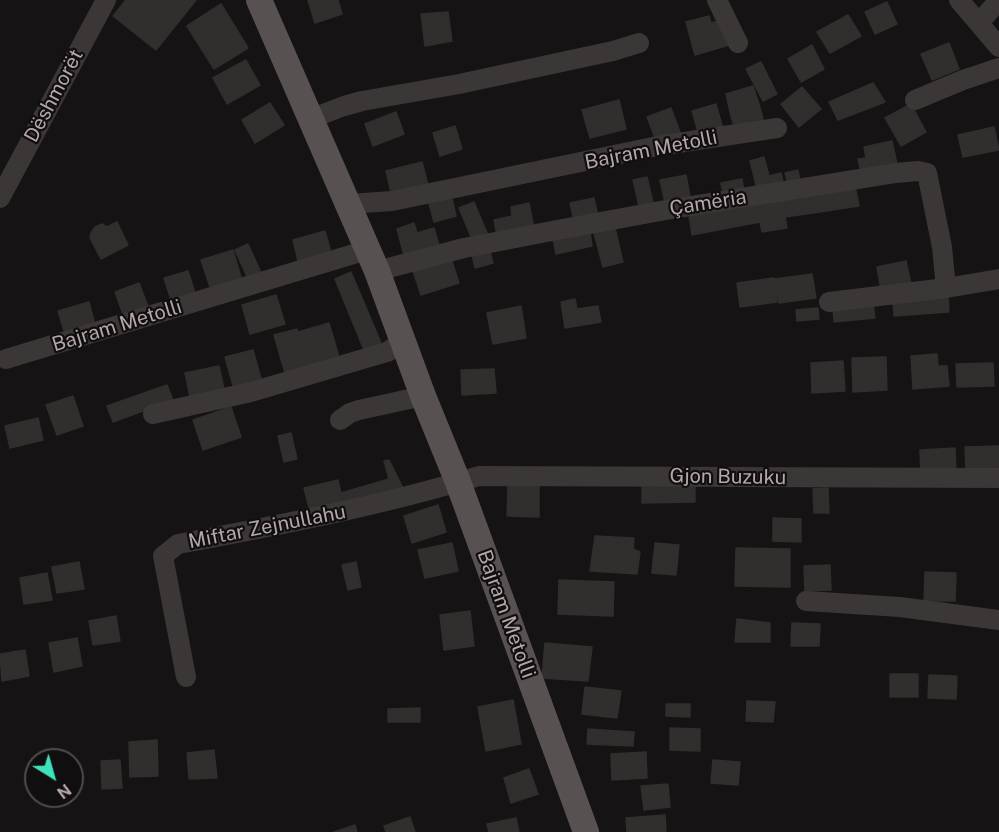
<!DOCTYPE html>
<html>
<head>
<meta charset="utf-8">
<style>
	body { margin:0 }
	#map { position:relative; width:999px; height:832px; overflow:hidden; background:#151313; font-family:"Public Sans",sans-serif }
	canvas { display:block }
	.north { position:absolute; left:24px; top:748px; width:60px; height:60px; box-sizing:border-box; background:#100e0e; border:2px solid #524b4c; border-radius:50%; rotate:143deg; font-size:16px; font-weight:700; line-height:24px; text-align:center; color:#b4a6a9 }
	.north::after { content:''; display:block; margin:auto; width:21px; height:27px; background:#3de3bb; clip-path:polygon(50% 0,100% 100%,50% 72%,0 100%) }
</style>
</head>
<body>
<div id="map">
<canvas width="999" height="832"></canvas>
<div class="north">N</div>
</div>
<script>
const context = document.querySelector('canvas').getContext('2d');
context.lineJoin = 'round';
function fillPath(path, color) {
  context.fillStyle = color;
  context.fill(path, 'evenodd');
}
function trace(path, color, width, dash) {
  context.strokeStyle = color;
  context.lineWidth = width;
  context.lineCap = dash ? 'butt' : 'round';
  context.setLineDash(dash || []);
  context.stroke(path);
}
function write(font, color, halo, rows, align = 'center') {
  context.font = font + ' "Public Sans",sans-serif';
  context.lineWidth = 4.5;
  context.setLineDash([]);
  context.textBaseline = 'middle';
  context.strokeStyle = halo;
  context.fillStyle = color;
  for (const [text, x, y, turn = 0] of rows) {
    context.save();
    context.translate(x, y);
    context.rotate((+turn || 0) * Math.PI / 180);
    context.textAlign = isNaN(turn) ? turn : align;
    if (halo) context.strokeText(text, 0, 0);
    context.fillText(text, 0, 0);
    context.restore();
  }
}
const building = new Path2D(`
	M126 0H196L156 50 113 16Z
	M308 0H338L342 14 315 23Z
	M887 2 897 24 875 34 865 12Z
	M221 4 248 48 214 69 187 26Z
	M448 12 452 41 425 46 421 14Z
	M848 15 861 36 830 53 817 32Z
	M709 16 711 23 722 20 729 45 695 55 686 22Z
	M949 43 959 69 932 80 921 54Z
	M812 45 824 69 801 82 788 59Z
	M246 60 260 85 227 104 213 78Z
	M761 62 777 94 763 101 746 69Z
	M873 83 885 102 838 120 829 102Z
	M753 86 759 104 730 112 726 94Z
	M802 87 821 109 799 127 781 104Z
	M619 100 626 129 590 138 582 110Z
	M270 103 284 125 255 143 242 120Z
	M716 104 723 129 699 135 692 111Z
	M759 104 763 119 734 127 730 112Z
	M911 104 926 132 901 146 885 118Z
	M671 108 681 135 657 143 647 117Z
	M396 112 404 134 373 146 365 124Z
	M455 126 462 149 440 156 433 133Z
	M994 127 999 150 963 157 958 135Z
	M892 141 897 164 861 172 858 159 866 158 864 147Z
	M764 157 769 176 781 173 783 182 757 189 750 161Z
	M422 162 429 189 392 197 386 171Z
	M798 170 800 181 788 184 785 173Z
	M686 175 690 197 665 203 660 180Z
	M647 177 653 203 639 206 633 180Z
	M742 179 744 191 723 194 721 183Z
	M855 186 859 206 813 213 810 192Z
	M810 192 813 213 785 217 787 228 762 232 756 201Z
	M451 194 456 216 434 222 428 200Z
	M594 198 598 216 574 221 570 203Z
	M756 201 760 222 692 235 689 215Z
	M474 202 487 233 472 239 459 208Z
	M529 203 534 228 497 236 494 220 512 216 511 207Z
	M117 222 128 245 101 259 90 238 91 233 95 227 102 224 107 227Z
	M414 223 417 233 434 228 439 245 404 255 397 229Z
	M615 228 623 262 603 267 594 233Z
	M325 231 332 256 299 265 293 240Z
	M590 232 592 246 556 254 553 239Z
	M248 244 263 277 250 283 235 250Z
	M233 250 242 281 211 290 201 260Z
	M490 252 493 263 475 268 472 255Z
	M450 255 459 283 421 295 412 268Z
	M906 261 911 284 881 290 877 267Z
	M188 271 196 296 172 303 164 278Z
	M351 272 381 343 364 350 335 279Z
	M812 274 816 298 779 303 775 279Z
	M774 278 777 302 740 307 737 283Z
	M139 283 149 309 124 317 115 292Z
	M276 295 285 324 250 334 242 305Z
	M948 295 949 312 894 316 893 299Z
	M575 299 577 309 598 306 601 322 565 328 561 302Z
	M89 302 95 325 65 334 58 311Z
	M873 304 875 318 834 322 833 308Z
	M521 306 526 338 493 344 487 313Z
	M818 308 819 319 797 321 796 310Z
	M329 323 339 357 308 367 298 332Z
	M297 329 308 367 285 373 274 335Z
	M253 350 262 382 234 389 225 357Z
	M937 354 938 366H947L949 386 913 389 911 356Z
	M886 357 887 390 853 392 852 358Z
	M843 361 845 391 812 393 811 363Z
	M993 363 994 386 957 387 956 364Z
	M219 366 224 389 190 397 185 373Z
	M494 369 496 393 462 395 461 370Z
	M167 385 173 400 113 422 107 406Z
	M73 396 83 426 57 435 46 405Z
	M231 407 241 437 203 450 193 420Z
	M38 418 43 440 10 448 5 426Z
	M291 433 297 459 284 462 278 436Z
	M999 446V470L966 471 965 447Z
	M955 448 956 472 921 474 920 450Z
	M389 460 404 490 344 507 341 493 389 479 384 461Z
	M338 480 344 507 311 515 304 488Z
	M508 485H539V517L507 516Z
	M695 486V502L642 503V487Z
	M828 488 829 513H814L813 489Z
	M438 505 446 532 412 543 404 516Z
	M773 518 801 519V542L773 541Z
	M595 536 634 538 633 549 640 552 637 574 590 571Z
	M452 543 458 571 425 578 418 550Z
	M655 543 679 545 676 575 652 573Z
	M736 548 790 549V587L735 586Z
	M79 562 84 589 57 593 52 567Z
	M356 562 361 587 348 590 342 565Z
	M830 565 831 590 805 591 804 566Z
	M925 572 956 573 955 601H924Z
	M47 573 52 600 24 604 20 578Z
	M559 580 614 582 613 616 558 614Z
	M470 611 474 646 444 650 440 615Z
	M116 616 120 641 93 645 89 621Z
	M737 619 770 623V642H735Z
	M792 623 820 624 819 646H791Z
	M77 638 82 666 54 672 49 643Z
	M545 643 592 647 588 681 542 678Z
	M25 650 29 676 2 681 0 654Z
	M890 674H918V697H890Z
	M929 675 957 676 956 699 928 698Z
	M585 687 621 691 617 718 582 714Z
	M513 700 521 744 486 751 478 707Z
	M747 701 775 702 773 722 746 721Z
	M666 704H690V717L666 716Z
	M420 708V722H388V709Z
	M670 728 700 729V751L670 750Z
	M588 729 634 732 633 746 587 744Z
	M157 740 158 776 130 777 129 742Z
	M214 750 217 778 189 779 187 753Z
	M646 752 647 778 612 780 611 754Z
	M120 760 122 788 102 789 101 761Z
	M713 760 740 762 738 785 711 783Z
	M529 769 538 794 511 803 504 778Z
	M668 784 670 807 644 810 641 786Z
	M665 815 666 832H627L626 818Z
	M410 817 415 832H386L384 826Z
	M516 818 519 832H489L487 824Z
	M355 825 357 832H334Z`);
fillPath(building, '#312f2e');
trace(building, '#312e2d', 1.5);
trace(new Path2D(`
	M717 0 738 43
	M959 0 999 47
	M979 23 999 0
	M915 100 963 80 999 68
	M310 119 344 106 362 101 459 84 613 51 639 43
	M0 198 106 0
	M349 204 392 201 658 146 777 128
	M377 271 464 248 557 230 666 210 896 173 918 171 927 173 942 247 946 288 829 302
	M946 288 999 279
	M6 359 367 250
	M153 414 251 392 387 352 404 341
	M340 420 350 413 359 410 423 396
	M806 601 900 607 999 620
	M186 677 163 556 178 544C280 525 380 506 479 476L999 478`), '#3b3737', 20);
trace(new Path2D(`
	M259 0 377 271 423 396 458 482 586 832`), '#585152', 26);
write('20px', '#b4a6a9', '#100e0e', [
	["Dëshmorët",54,96,-62],
	["Bajram Metolli",651,150,-11],
	["Çamëria",708,203,-9],
	["Bajram Metolli",117,326,-17],
	["Gjon Buzuku",728,477,1],
	["Miftar Zejnullahu",267,527,-11],
	["Bajram Metolli",506,614,70]
]);
</script>
</body>
</html>
